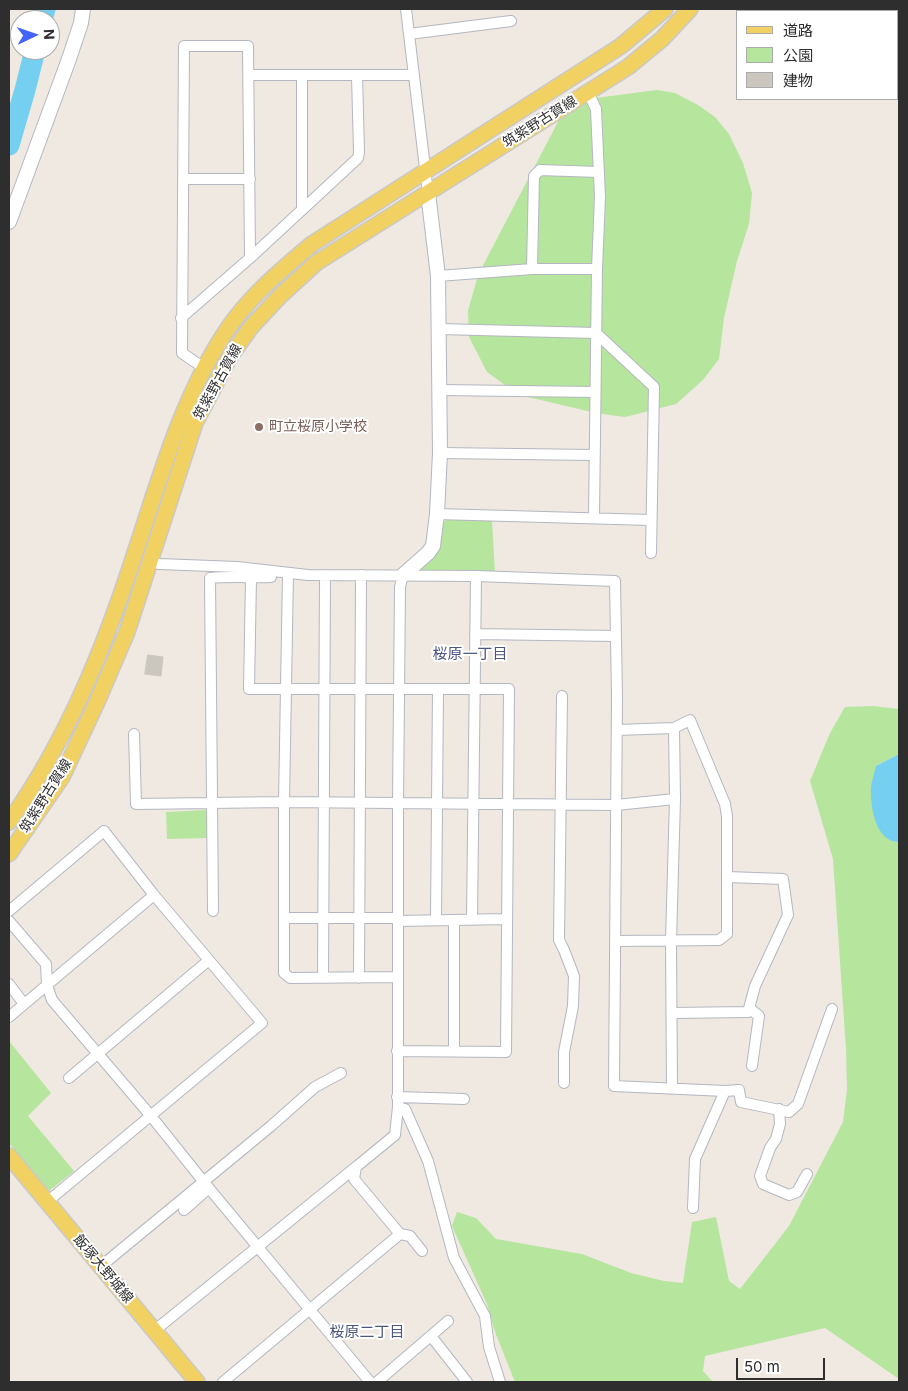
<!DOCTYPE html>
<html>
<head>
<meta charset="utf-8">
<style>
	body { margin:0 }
	#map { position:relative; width:908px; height:1391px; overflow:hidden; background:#efe9e1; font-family:Inter,"Noto Sans JP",sans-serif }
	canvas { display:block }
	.frame { position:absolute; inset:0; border:10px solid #2e2e2e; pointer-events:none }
	.legend { position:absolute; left:736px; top:10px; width:162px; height:90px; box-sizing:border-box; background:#fff; border:1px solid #ababab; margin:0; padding:6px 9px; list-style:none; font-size:15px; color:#2e2e2e }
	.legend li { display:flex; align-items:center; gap:10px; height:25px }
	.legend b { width:25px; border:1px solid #ababab }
	.north { position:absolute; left:10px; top:10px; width:50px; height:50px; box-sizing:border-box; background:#fff; border:1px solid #ababab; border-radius:50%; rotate:87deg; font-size:14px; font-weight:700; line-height:20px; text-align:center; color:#2e2e2e }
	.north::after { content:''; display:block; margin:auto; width:18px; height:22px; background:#4264fb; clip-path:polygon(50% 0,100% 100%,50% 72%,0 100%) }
	.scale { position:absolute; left:736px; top:1358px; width:89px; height:22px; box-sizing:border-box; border:2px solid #2e2e2e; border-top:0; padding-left:6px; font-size:15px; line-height:18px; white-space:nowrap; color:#2e2e2e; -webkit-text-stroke:4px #fff; paint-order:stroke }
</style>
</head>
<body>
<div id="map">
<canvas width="908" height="1391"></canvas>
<div class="frame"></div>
<ul class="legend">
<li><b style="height:6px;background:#f2d163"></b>道路</li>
<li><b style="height:14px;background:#b6e59e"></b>公園</li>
<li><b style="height:14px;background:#cbc7bf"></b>建物</li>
</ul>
<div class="north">N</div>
<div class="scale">50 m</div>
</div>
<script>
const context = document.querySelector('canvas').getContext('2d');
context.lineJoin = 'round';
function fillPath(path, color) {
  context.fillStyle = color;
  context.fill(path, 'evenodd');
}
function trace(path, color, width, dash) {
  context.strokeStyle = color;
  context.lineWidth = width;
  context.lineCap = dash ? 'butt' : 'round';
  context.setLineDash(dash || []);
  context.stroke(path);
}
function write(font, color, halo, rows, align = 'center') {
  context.font = font + ' Inter,"Noto Sans JP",sans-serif';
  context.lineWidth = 4;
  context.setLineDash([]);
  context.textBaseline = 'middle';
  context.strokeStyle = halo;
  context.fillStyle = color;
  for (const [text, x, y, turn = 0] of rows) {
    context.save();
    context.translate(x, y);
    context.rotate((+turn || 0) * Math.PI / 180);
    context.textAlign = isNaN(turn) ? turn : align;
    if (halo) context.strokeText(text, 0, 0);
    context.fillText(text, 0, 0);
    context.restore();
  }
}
fillPath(new Path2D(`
	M657 90 675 93 698 105 715 117 729 134 743 163 752 193 749 224 737 261 724 318 719 359 703 380 676 404 625 417 596 413 519 395 487 372 469 337 468 311 478 275 560 118 580 100Z
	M447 519 492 521 495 573 419 571V566L442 524Z
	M873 706 899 709V754L876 766 894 842H899V1379L825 1328 705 1356 703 1371 713 1382H515L495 1332 487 1304 452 1226 457 1212 476 1218 496 1239 582 1254 631 1273 664 1281 683 1283 692 1222 716 1217 729 1281 740 1289 789 1226 843 1122 847 1089 846 1049 833 859 810 781 830 733 845 707Z
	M207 810 208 838 167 839 166 812Z
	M9 1041 51 1093 28 1116 74 1171 49 1191 9 1143Z`), '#b6e59e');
fillPath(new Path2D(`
	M899 754V842C877 842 871 811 871 793 870 785 874 775 876 766Z`), '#75cff0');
trace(new Path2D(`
	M42 20 45 9
	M9 145 25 90 35 50`), '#75cff0', 21);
const building = new Path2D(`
	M148 655 163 657 161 676 145 674Z`);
fillPath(building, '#cbc7bf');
trace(building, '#cbc5ba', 1);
const street = new Path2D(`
	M406 9 428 193
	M409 34 511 21
	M249 75H414
	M588 92 596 109 600 197 597 269 594 517
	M183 179H250
	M302 210V75
	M532 269 534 176 540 170 599 172
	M438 276 532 269H597
	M181 318 250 258 358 158 359 152 357 75
	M439 329 596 333 654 387 651 553
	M204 368 182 353 184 46H248L250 258
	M439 390 595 392
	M440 453 594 455
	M437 514 651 520
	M149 561 159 564 237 567 308 575 476 576 615 581 617 696 614 1086 725 1091 695 1159 693 1208
	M288 573 284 802V973L290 978 397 977
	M251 578 249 689H509L506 1052 397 1051
	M475 634 616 636
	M562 696 559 940 564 950 574 976 573 1006 564 1052V1083
	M134 734 136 804 284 802 616 805 675 799
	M9 911 104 831 154 895 262 1023 47 1202
	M213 911 210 578C231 576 251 578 271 577L272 571
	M285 918H398
	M436 920 438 690
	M472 920 476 576
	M9 921 46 964 47 985 52 1000 151 1116 203 1181 370 1382
	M398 921 507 919
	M616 941 719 940 727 934V816L725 804 690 720 674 728 617 730
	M323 978 325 575
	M359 978 361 575
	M9 984 24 1004
	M749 1008 759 1016 752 1066
	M672 1013 748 1012 755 986 788 915 783 879 727 877
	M9 1017 154 895
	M454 1051V920
	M69 1078 209 960
	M672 1087 671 941 675 799 674 728
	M725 1091 739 1090 741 1102 789 1112 798 1104 832 1009
	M397 1097 464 1099
	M398 1107 405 1109 428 1161 454 1258 485 1316 489 1347 500 1382
	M779 1109 780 1124 776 1139 770 1148 760 1176 763 1184 789 1195 797 1192 807 1174
	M184 1210 209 1188
	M400 1234 410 1236 422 1251
	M100 1267 271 1126 315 1087 341 1073
	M154 1331 356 1167
	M431 1336 467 1382
	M223 1382 400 1234 354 1179 356 1167 395 1135 398 1107V803L400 587 403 575
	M377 1382 448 1321`);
const secondary = new Path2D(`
	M9 222 69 59 81 23 83 9
	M403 575 428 553 433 546 437 514 440 453 438 276 428 193`);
const primary = new Path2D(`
	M9 822C66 742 104 649 134 556 159 481 180 403 223 336 246 299 280 271 312 244L621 46 665 9
	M9 854 62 777 97 702 127 632 195 423 229 358 251 327 280 296 316 263 628 67 662 39 690 9
	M9 1156 197 1382`);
trace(street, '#b4b7c1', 12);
trace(secondary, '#b4b7c1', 16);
trace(primary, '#c9c9c9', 18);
trace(street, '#fff', 10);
trace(secondary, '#fff', 14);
trace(primary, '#f2d163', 15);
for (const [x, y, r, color] of [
	[259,427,5,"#8d6e63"]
]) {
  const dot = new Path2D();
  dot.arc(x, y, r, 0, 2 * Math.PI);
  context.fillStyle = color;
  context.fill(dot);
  trace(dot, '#fff', 2);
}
write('14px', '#2e2e2e', '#fff', [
	["筑紫野古賀線",540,122,-32],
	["筑紫野古賀線",218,382,-61],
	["筑紫野古賀線",46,796,-58],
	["飯塚大野城線",103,1269,50]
]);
write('14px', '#785e54', '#fff', [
	["町立桜原小学校",269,427]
], 'left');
write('15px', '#4d5680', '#fff', [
	["桜原一丁目",470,654],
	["桜原二丁目",367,1332]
]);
</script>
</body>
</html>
